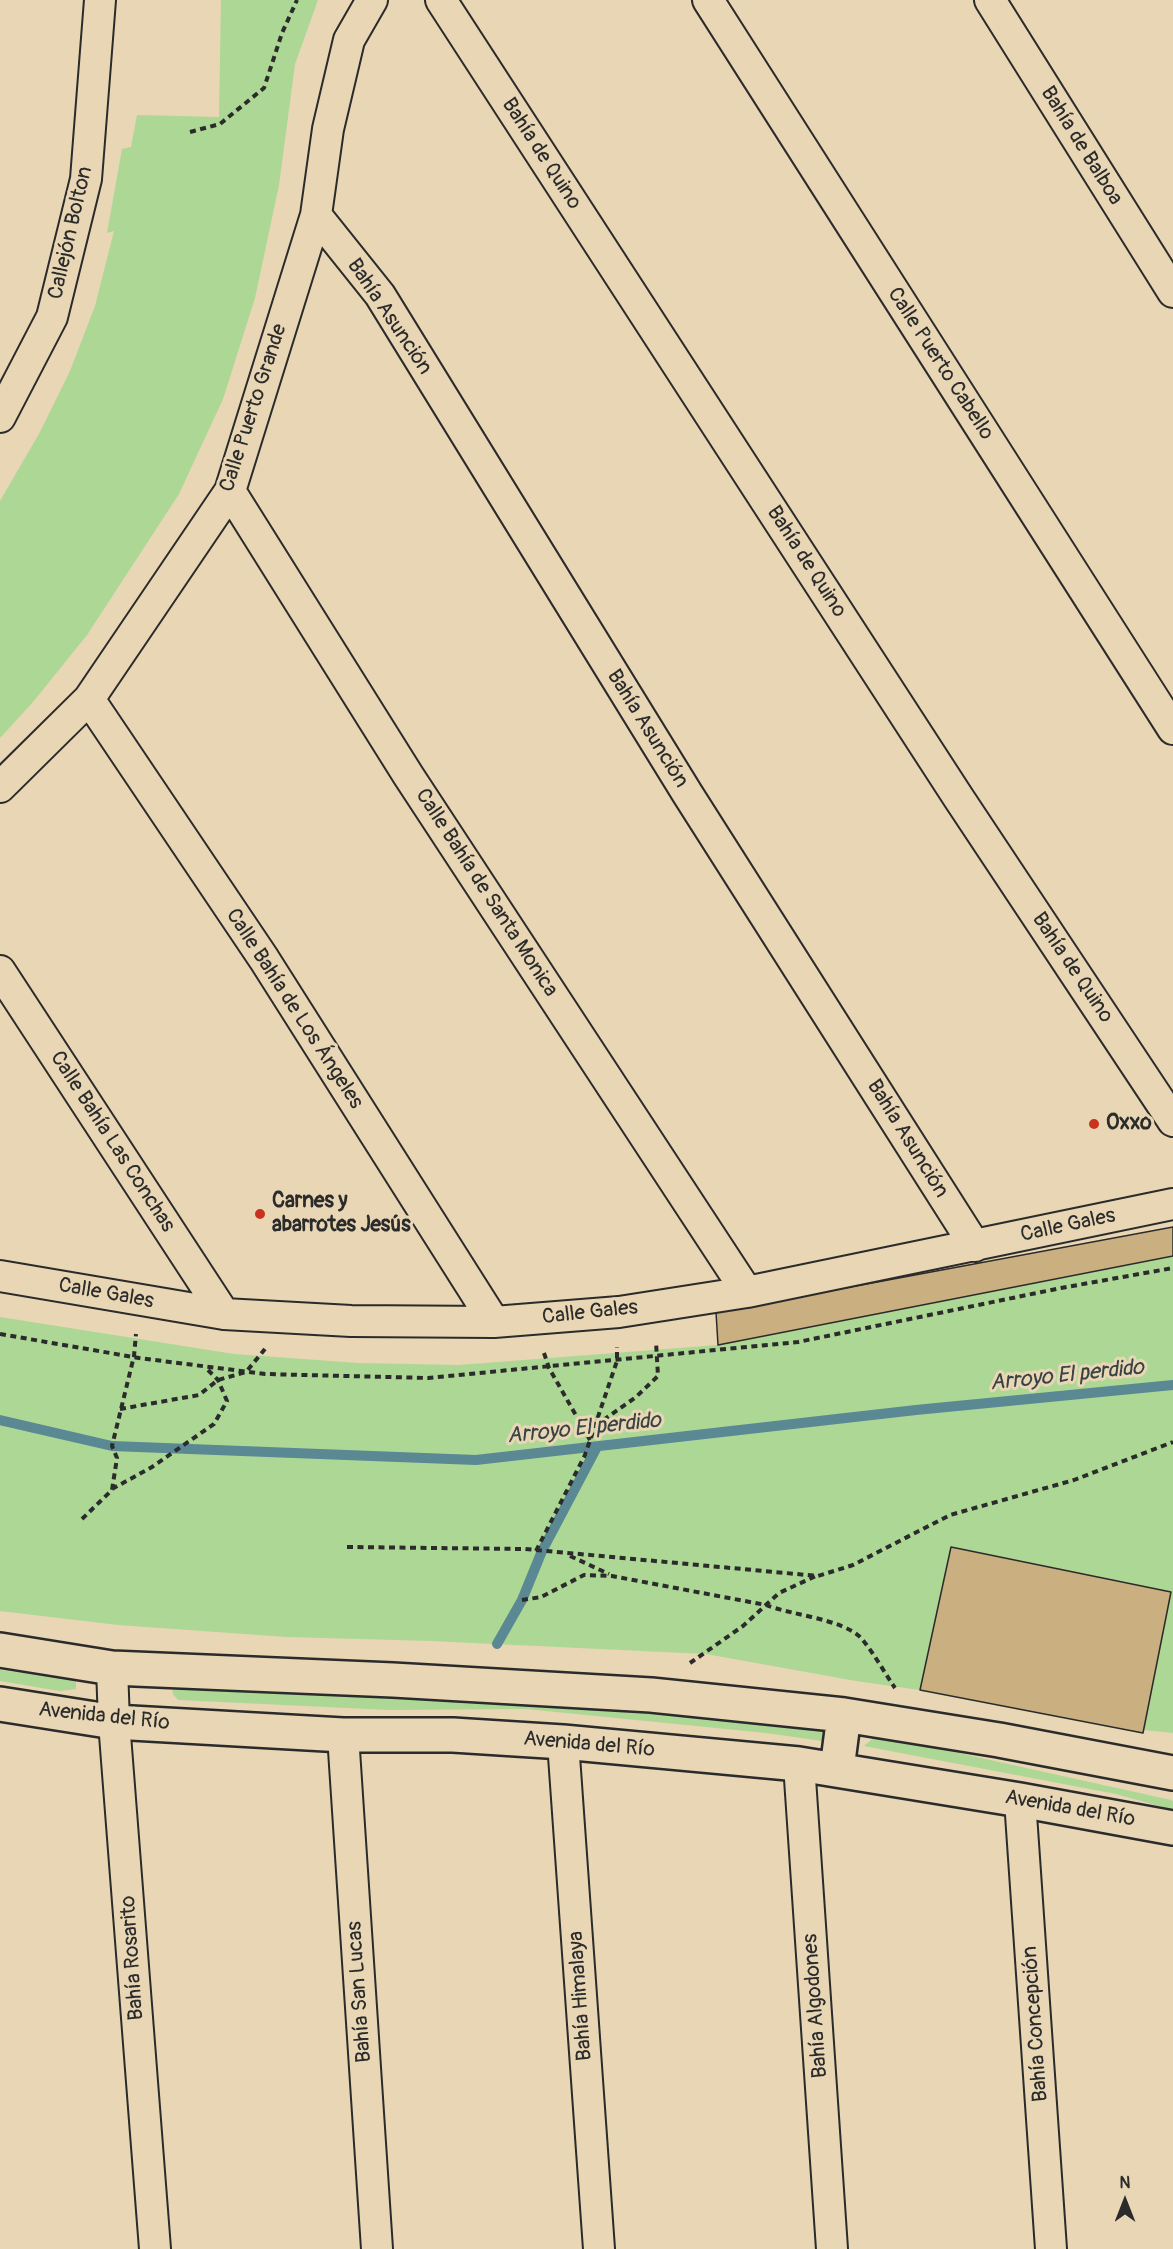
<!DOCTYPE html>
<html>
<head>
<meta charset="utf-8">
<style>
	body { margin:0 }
	#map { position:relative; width:1173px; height:2249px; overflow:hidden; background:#e8d6b4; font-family:Pangolin,sans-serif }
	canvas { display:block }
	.north { position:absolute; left:1095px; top:2171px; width:60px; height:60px; -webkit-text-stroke:4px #e8d6b4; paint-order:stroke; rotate:0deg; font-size:16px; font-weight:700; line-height:24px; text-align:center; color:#2b2b2b }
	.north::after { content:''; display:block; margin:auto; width:21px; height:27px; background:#2b2b2b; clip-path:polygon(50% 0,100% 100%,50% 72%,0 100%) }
</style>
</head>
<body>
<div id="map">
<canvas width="1173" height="2249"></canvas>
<div class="north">N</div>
</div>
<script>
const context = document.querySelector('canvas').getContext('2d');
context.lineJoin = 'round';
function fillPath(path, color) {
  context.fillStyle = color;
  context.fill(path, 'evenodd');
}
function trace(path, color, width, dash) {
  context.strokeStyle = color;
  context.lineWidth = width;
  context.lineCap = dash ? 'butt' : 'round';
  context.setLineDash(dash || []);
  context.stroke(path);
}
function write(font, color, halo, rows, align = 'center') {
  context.font = font + ' Pangolin,sans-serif';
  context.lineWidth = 6;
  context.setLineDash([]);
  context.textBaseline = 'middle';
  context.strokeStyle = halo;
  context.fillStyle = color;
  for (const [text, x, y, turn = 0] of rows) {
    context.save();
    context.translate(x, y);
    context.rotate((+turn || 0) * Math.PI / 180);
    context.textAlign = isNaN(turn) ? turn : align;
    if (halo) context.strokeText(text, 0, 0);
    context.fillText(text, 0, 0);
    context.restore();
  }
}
fillPath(new Path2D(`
	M221 0H318L295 64 279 185 255 298 223 399 179 494 87 635 33 702 0 738V501L40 432 70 371 95 306 114 231 107 233 122 149 131 147 137 115 219 117Z
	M1173 1256V1733L1144 1730 1171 1592 951 1547 920 1690 856 1681 706 1654 431 1641 287 1637 118 1625 0 1611V1317L234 1354 358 1363 459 1365 718 1345Z
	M0 1670 66 1678 76 1681V1689L60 1691 0 1681Z
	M178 1685C394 1693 612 1697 827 1730V1737L822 1741 766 1733 526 1709 390 1710 178 1700 173 1694 172 1688Z
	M877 1735 1171 1800 1173 1801V1810L1116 1794 864 1746Z`), '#add795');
trace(new Path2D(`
	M0 1420 112 1446 476 1460 916 1410 1173 1385
	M497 1644 522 1600 542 1551 597 1447`), '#5a8893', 10);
const building = new Path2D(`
	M1173 1227V1256L718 1345 716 1312Z
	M951 1547 1171 1592 1143 1733 920 1690Z`);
fillPath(building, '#caaf80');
trace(building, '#2b2b2b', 1.5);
const minor = new Path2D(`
	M441 0 958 797 1173 1121
	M708 0 1173 729
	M990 0 1173 292
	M316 215 380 295 687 793 975 1246
	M0 417 52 317 86 179 100 0
	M230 491 408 775 747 1292
	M89 699 264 959 494 1322
	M0 787 89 699 230 491 316 215 328 129 349 40 372 0
	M0 971 224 1314
	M0 1276 224 1314 351 1321 494 1322 619 1312 747 1292 1173 1204
	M112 1668 114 1722 155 2249
	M343 1735 377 2249
	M563 1742 599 2249
	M799 1764 832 2249
	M1020 1800 1051 2249`);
const tertiary = new Path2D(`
	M0 1650 112 1668 393 1680 651 1695 844 1715 999 1740 1173 1773
	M0 1704 114 1722 343 1735H453L563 1742 799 1764 1020 1800 1173 1828
	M837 1769 844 1715`);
trace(minor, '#2b2b2b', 34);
trace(tertiary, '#2b2b2b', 38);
trace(new Path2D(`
	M190 132 220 124 264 88 282 33 297 0
	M0 1334 139 1358 265 1374 428 1378 798 1342 1061 1288 1173 1268
	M544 1353 549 1368 590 1440
	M120 1409 199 1395 218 1380 246 1372 265 1349
	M595 1426 636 1397 658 1376 656 1342
	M112 1489 152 1467 214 1424 227 1401 218 1380 205 1367
	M82 1519 112 1490 117 1458 112 1446 134 1356 136 1334
	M347 1547 525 1549 818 1576 853 1565 950 1515 1074 1480 1173 1442
	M536 1551 585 1455 617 1361V1347
	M570 1556 609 1574
	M522 1600 541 1597 584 1575 612 1576 766 1605C791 1615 843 1619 861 1638 874 1653 884 1672 895 1688
	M690 1663 743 1626 779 1593 816 1576`), '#2b2b2b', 4, [6, 4.5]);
trace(minor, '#e8d6b4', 30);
trace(tertiary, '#e8d6b4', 33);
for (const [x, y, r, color] of [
	[1094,1124,6,"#c8321e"],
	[260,1214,6,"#c8321e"]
]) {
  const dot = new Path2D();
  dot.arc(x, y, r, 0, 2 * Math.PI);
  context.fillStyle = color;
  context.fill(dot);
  trace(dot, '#e8d6b4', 2);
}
write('21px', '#2b2b2b', '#e8d6b4', [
	["Bahía de Balboa",1081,146,58],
	["Bahía de Quino",541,154,57],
	["Callejón Bolton",71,233,-77],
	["Bahía Asunción",389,317,56],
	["Calle Puerto Cabello",940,364,57],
	["Calle Puerto Grande",254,408,-72],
	["Bahía de Quino",806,562,57],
	["Bahía Asunción",647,729,58],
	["Calle Bahía de Santa Monica",486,893,57],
	["Bahía de Quino",1072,968,56],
	["Calle Bahía de Los Ángeles",294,1009,57],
	["Bahía Asunción",907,1139,58],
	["Calle Bahía Las Conchas",112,1142,57],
	["Calle Gales",1068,1226,-12],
	["Calle Gales",106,1294,10],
	["Calle Gales",590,1313,-6],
	["Avenida del Río",104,1717,6],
	["Avenida del Río",589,1745,5],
	["Avenida del Río",1070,1809,10],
	["Bahía Rosarito",133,1958,-94],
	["Bahía San Lucas",360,1992,-94],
	["Bahía Himalaya",581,1996,-94],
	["Bahía Algodones",816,2006,-94],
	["Bahía Concepción",1036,2024,-94]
]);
write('bold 21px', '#2b2b2b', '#e8d6b4', [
	["Oxxo",1106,1124],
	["Carnes y",272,1202],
	["abarrotes Jesús",272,1226]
], 'left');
write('italic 22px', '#374245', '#e8d6b4', [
	["Arroyo El perdido",1067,1376,-6],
	["Arroyo El perdido",584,1429,-6]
]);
</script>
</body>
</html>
